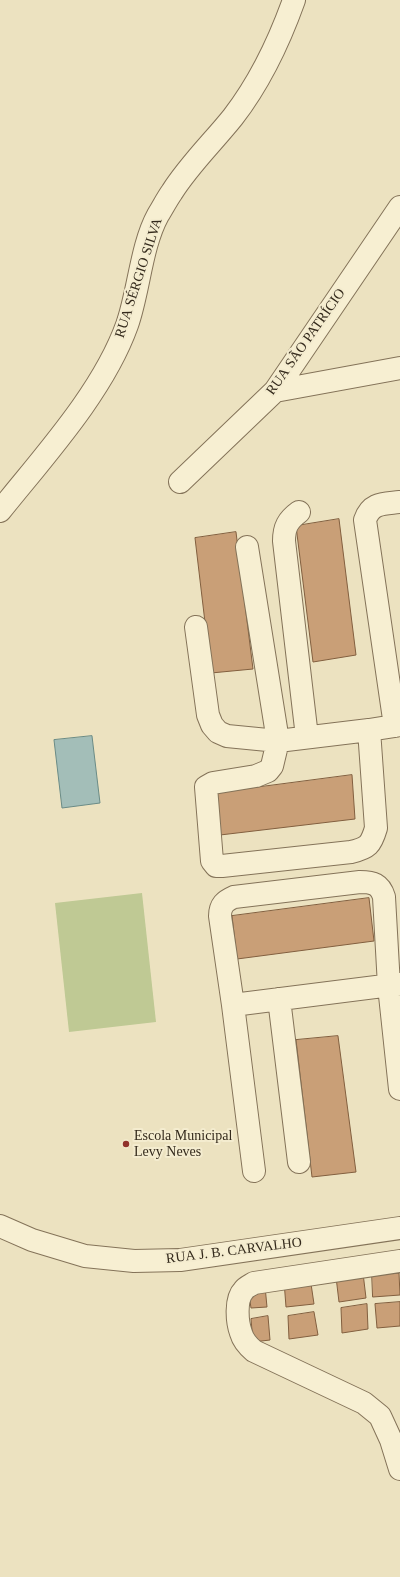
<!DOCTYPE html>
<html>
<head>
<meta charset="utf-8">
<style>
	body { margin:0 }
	canvas { display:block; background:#ece2c0 }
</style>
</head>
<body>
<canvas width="400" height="1577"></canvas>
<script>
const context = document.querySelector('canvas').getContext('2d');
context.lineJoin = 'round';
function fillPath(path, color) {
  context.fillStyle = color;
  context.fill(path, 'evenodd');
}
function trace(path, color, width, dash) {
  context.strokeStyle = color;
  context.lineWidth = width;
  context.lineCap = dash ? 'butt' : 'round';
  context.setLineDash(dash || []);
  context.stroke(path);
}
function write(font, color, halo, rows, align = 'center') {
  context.font = font + ' Georgia,serif';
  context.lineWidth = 4;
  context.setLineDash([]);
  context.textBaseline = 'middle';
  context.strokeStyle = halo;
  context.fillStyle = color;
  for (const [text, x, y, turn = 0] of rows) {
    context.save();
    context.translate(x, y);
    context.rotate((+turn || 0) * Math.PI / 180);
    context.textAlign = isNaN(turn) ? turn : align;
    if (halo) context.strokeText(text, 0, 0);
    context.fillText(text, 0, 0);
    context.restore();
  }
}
fillPath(new Path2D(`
	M142 893 156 1022 69 1032 55 903Z`), '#bfc994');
const water = new Path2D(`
	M92 736 100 803 62 808 54 740Z`);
fillPath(water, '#a3beb8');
trace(water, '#6a8b86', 1);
const building = new Path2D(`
	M339 519 356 655 313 662 296 526Z
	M236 532 253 669 211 673 195 538Z
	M352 775 355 819 220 835 215 793Z
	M369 898 374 941 237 959 232 916Z
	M338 1036 356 1172 312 1177 296 1040Z
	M363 1273 366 1298 339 1302 336 1277Z
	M372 1273H399L400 1295 373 1297Z
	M310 1277 314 1304 286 1307 284 1281Z
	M265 1286 267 1307 251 1308 248 1287Z
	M400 1302V1326L377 1328 375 1304Z
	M367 1304 368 1329 342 1333 341 1308Z
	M314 1312 318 1335 289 1339 288 1316Z
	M268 1316 270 1340 253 1342 251 1319Z`);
fillPath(building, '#c99f77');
trace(building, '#825f3f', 1);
const street = new Path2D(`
	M275 391 400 368
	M180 482 275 391 400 207
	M0 511C44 456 103 392 127 325 139 291 141 246 158 215 163 207 167 199 172 192 189 165 213 142 233 117 260 82 279 42 294 0
	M299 512C288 520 284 527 284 541L307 737
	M247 547 278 741 272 766 268 771 256 776 213 783 206 787 212 861 216 866H222L351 852C368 848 371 845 376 828L369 730
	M196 627 208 715 212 725 218 732 227 736 278 741 369 730 400 725
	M395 726 365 520C371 502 384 504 400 502
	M279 999 299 1162
	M233 1005 400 984
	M254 1171 233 1005 220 916C220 905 225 901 234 897L360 882C373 882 380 884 384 897L389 986 400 1089
	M0 1226 32 1240 85 1256 134 1261 180 1260 400 1228
	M400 1261 254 1283C251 1285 246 1287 244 1290 235 1299 237 1322 241 1333 243 1340 248 1346 254 1351L364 1403 380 1416 391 1440 400 1469`);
trace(street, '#847359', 24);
trace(street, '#f7efd2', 22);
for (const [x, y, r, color] of [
	[126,1144,4,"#91322b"]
]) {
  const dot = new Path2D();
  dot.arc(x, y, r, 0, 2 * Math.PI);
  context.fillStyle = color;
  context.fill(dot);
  trace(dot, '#f4eccf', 1.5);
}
write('14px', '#342a1c', '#f4eccf', [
	["RUA SÉRGIO SILVA",139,278,-72],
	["RUA SÃO PATRÍCIO",306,342,-55],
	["RUA J. B. CARVALHO",234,1251,-7]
]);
write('14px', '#342a1c', '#f4eccf', [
	["Escola Municipal",134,1136],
	["Levy Neves",134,1152]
], 'left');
</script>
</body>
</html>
